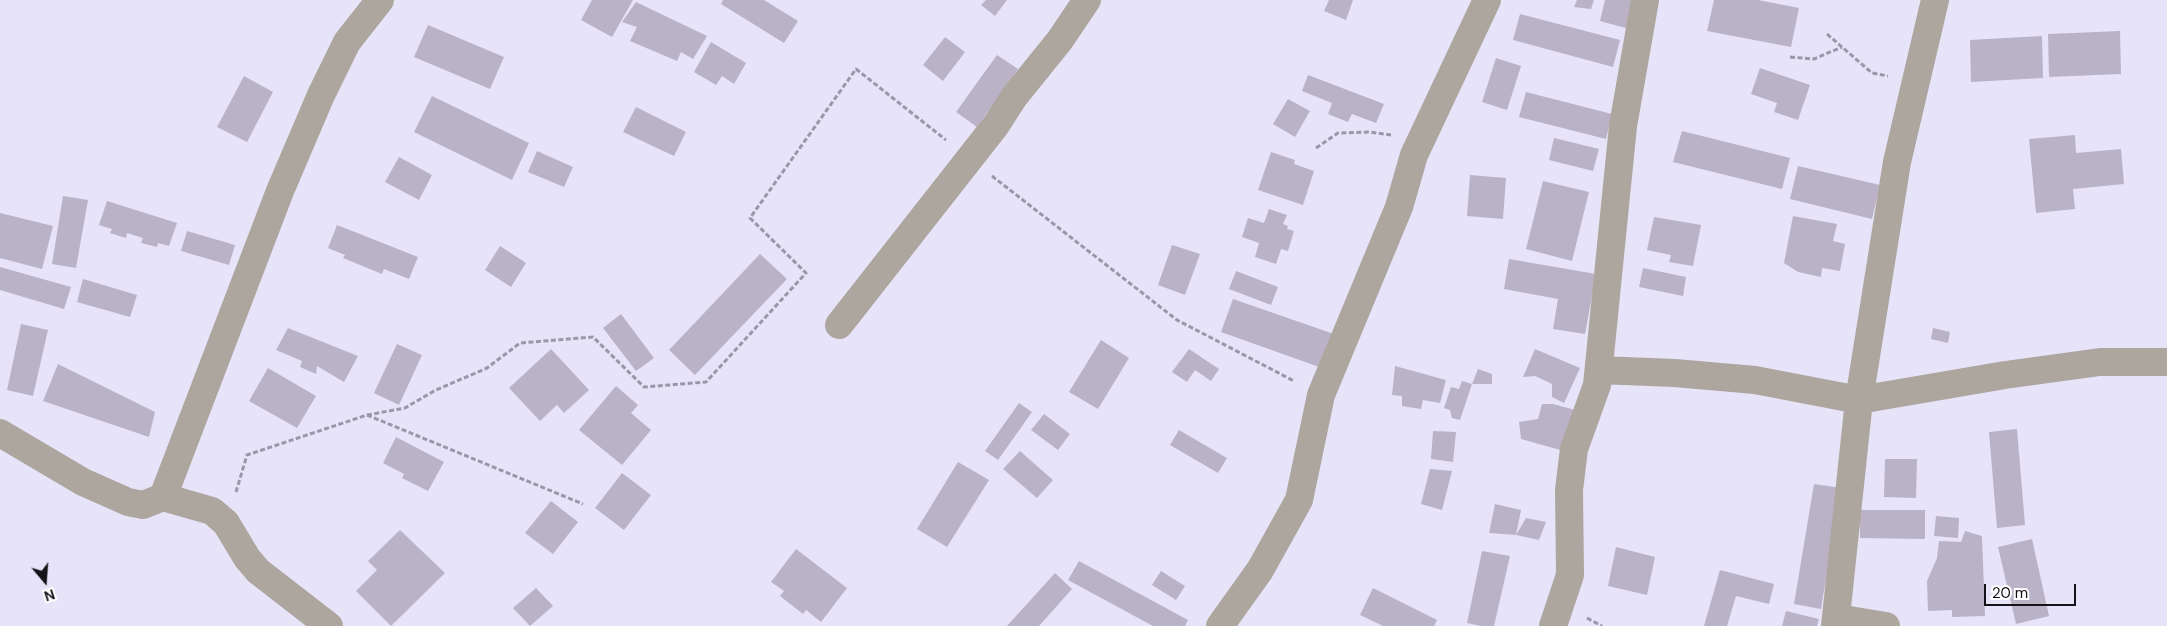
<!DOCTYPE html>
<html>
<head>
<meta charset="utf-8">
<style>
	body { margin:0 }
	#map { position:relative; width:2167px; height:626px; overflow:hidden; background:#e7e4fa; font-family:"DM Sans",sans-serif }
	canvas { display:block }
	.north { position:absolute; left:20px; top:556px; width:50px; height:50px; -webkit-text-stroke:4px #fff; paint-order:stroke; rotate:162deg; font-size:14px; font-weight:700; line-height:20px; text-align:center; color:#14131a }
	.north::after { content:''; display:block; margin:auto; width:18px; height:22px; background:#14131a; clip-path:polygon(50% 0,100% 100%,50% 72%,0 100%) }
	.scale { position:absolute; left:1984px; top:584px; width:92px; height:22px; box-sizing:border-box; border:2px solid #14131a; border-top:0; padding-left:6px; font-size:15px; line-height:18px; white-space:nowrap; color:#14131a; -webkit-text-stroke:4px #fff; paint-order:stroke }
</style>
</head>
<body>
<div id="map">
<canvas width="2167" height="626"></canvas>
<div class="north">N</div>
<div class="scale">20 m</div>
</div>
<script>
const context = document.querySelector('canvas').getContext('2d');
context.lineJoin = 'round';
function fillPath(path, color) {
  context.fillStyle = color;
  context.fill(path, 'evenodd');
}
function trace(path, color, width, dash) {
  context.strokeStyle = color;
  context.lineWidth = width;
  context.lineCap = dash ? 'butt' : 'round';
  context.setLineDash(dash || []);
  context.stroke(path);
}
fillPath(new Path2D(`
	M592 0H633L612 37 581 20Z
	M723 0H764L798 21 784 43 721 4Z
	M986 0H1007L995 16 981 5Z
	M1329 0H1353L1346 20 1324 11Z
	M1577 0H1594L1591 9 1574 7Z
	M1605 0H1637L1629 29 1600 21Z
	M1714 0H1758L1799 8 1791 47 1707 31Z
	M636 2 707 36 693 59 681 52 677 61 630 41 637 27 622 22Z
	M1520 14 1620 40 1613 67 1513 40Z
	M428 25 504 57 490 89 414 57Z
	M2120 31 2121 74 2049 77 2048 34Z
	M2042 36 2043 78 1971 82 1970 40Z
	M945 37 965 52 943 81 923 65Z
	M711 42 746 63 734 84 722 76 716 85 694 72Z
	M997 55 1018 69 977 127 956 112Z
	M1496 58 1521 66 1507 110 1482 102Z
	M1760 68 1810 85 1798 120 1774 112 1777 103 1751 94Z
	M1308 75 1384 104 1376 123 1352 114 1348 122 1328 114 1332 103 1302 91Z
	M244 76 273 92 247 142 217 127Z
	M1526 92 1612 114 1606 139 1519 117Z
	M432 96 529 143 512 180 414 132Z
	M1288 99 1310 111 1295 137 1273 124Z
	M636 107 686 132 674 156 623 132Z
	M1682 131 1790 158 1782 189 1673 162Z
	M2075 135 2076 153 2121 149 2124 184 2073 189 2075 209 2036 213 2029 139Z
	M1554 138 1599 149 1593 171 1549 160Z
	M537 151 573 167 564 187 528 172Z
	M1271 152 1295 160 1294 164 1314 171 1303 205 1258 190Z
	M399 157 432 175 419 200 385 182Z
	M1798 166 1880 185 1872 219 1790 199Z
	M1470 175 1506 178 1503 219 1467 216Z
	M1543 181 1589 192 1572 261 1526 249Z
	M63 196 88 200 76 268 52 264Z
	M107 201 177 223 169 246 158 243 157 247 141 243 143 238 127 233 126 238 110 233 112 229 99 225Z
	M1269 209 1287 215 1283 224 1288 226 1287 229 1294 231 1288 251 1281 249 1276 264 1255 257 1259 243 1242 237 1248 218 1264 223Z
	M0 213 53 226 42 269 0 258Z
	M1793 216 1837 224 1833 241 1845 244 1840 271 1822 268 1821 277 1798 272 1784 263Z
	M1654 217 1701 225 1693 266 1669 262 1671 255 1647 250Z
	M337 225 418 257 409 279 384 269 382 274 343 258 345 255 328 248Z
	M187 231 235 245 229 265 181 251Z
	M1172 245 1200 254 1185 295 1158 285Z
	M500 246 526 263 511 287 485 270Z
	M760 254 787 279 695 375 669 350Z
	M1509 259 1596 274 1585 334 1553 329 1558 299 1504 289Z
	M0 267 71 287 64 309 0 290Z
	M1643 268 1686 277 1683 296 1639 287Z
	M1236 271 1278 287 1271 305 1229 289Z
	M83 279 137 295 130 317 77 302Z
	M1233 299 1334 334 1322 368 1221 332Z
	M621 314 654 358 636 371 603 328Z
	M21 324 48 330 33 396 7 390Z
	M288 328 358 356 344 382 317 366 316 374 300 367 302 361 276 350Z
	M1933 328 1950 332 1948 343 1931 339Z
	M1101 340 1129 358 1098 409 1069 392Z
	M397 344 422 355 399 405 374 393Z
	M551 349 589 390 564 413 557 405 540 421 509 388Z
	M1189 349 1219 369 1211 381 1195 370 1187 382 1172 372Z
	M1535 349 1580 368 1564 403 1552 397V384L1535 376 1523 377Z
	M58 364 155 412 149 437 43 401Z
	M1395 366 1446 380 1440 403 1423 400 1421 409 1402 406V396L1392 395Z
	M268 368 316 396 297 428 249 401Z
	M1478 369 1492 374V384H1472Z
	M1462 381 1472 384 1460 420 1452 418 1450 410 1444 408 1451 387 1459 389Z
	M616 386 638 405 631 413 651 430 622 465 579 430Z
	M1019 403 1032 412 998 460 985 451Z
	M1542 404H1553L1575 410 1564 451 1521 439 1519 422 1538 419Z
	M1044 414 1070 434 1058 450 1031 430Z
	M2017 429 2025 525 1997 528 1989 432Z
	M1179 430 1227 458 1218 473 1170 445Z
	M1433 431 1456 432 1453 462 1431 459Z
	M396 437 444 462 428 491 402 478 404 474 383 463Z
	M1020 451 1053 480 1037 498 1003 469Z
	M1885 459H1917L1916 498 1884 497Z
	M958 462 989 480 947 547 917 529Z
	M1430 469 1452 471 1442 510 1421 504Z
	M622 473 651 495 624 530 595 508Z
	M1814 484 1841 488 1821 609 1794 604Z
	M551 501 578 522 553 554 525 533Z
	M1495 504 1521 510 1516 535 1489 533Z
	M1860 510H1925V539L1860 538Z
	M1936 516 1959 518 1958 538 1934 536Z
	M1526 518 1546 522 1539 540 1516 535Z
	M400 530 445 573 391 626 356 591 377 570 368 561Z
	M1965 531 1982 536 1985 616 1952 617V610L1928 611 1927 581 1937 558 1939 541 1961 542Z
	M2032 539 2049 616 2016 624 1998 547Z
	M1616 547 1655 557 1647 595 1608 586Z
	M796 549 847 588 821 622 806 610 803 614 780 596 784 591 771 582Z
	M1482 551 1510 556 1494 626H1481L1467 623Z
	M1079 561 1188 620 1185 626H1153L1068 580Z
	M1720 570 1774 584 1769 604 1736 596 1727 626H1704Z
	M1161 571 1185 586 1176 600 1152 585Z
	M1055 573 1072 589 1039 626H1007Z
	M536 588 553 606 530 626 513 608Z
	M1373 588 1437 620 1434 626H1383L1360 615Z
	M1786 611 1819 619 1817 626H1782Z`), '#bab2c6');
trace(new Path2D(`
	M1827 34 1872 73 1888 76
	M1790 57 1814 59 1842 47
	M1316 148 1338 133 1370 132 1391 135
	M992 176 1177 320 1294 381
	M367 415 583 504
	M236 492 247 455 367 415 405 408 434 391 487 368 520 343 593 337 644 387 706 382 806 273 750 218 856 69 946 140
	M1587 618 1602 626`), '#9997a8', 3, [5, 2.5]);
trace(new Path2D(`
	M839 325 996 125 1014 97 1060 40 1087 0
	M1599 370 1675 373 1755 380 1859 400 2005 375 2100 362H2167
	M0 433 83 482 128 502 143 505 163 497 212 511 226 523 247 558 258 571 329 626
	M163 497 280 191 321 95 347 42 380 0
	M1837 618 1886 626
	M1220 626 1260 570 1299 500 1321 395 1399 207 1414 155 1487 0
	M1553 626 1570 575 1569 490 1574 449 1597 385 1623 126 1645 0
	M1835 626 1859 400 1897 162 1935 0`), '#ada69f', 28);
</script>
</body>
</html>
